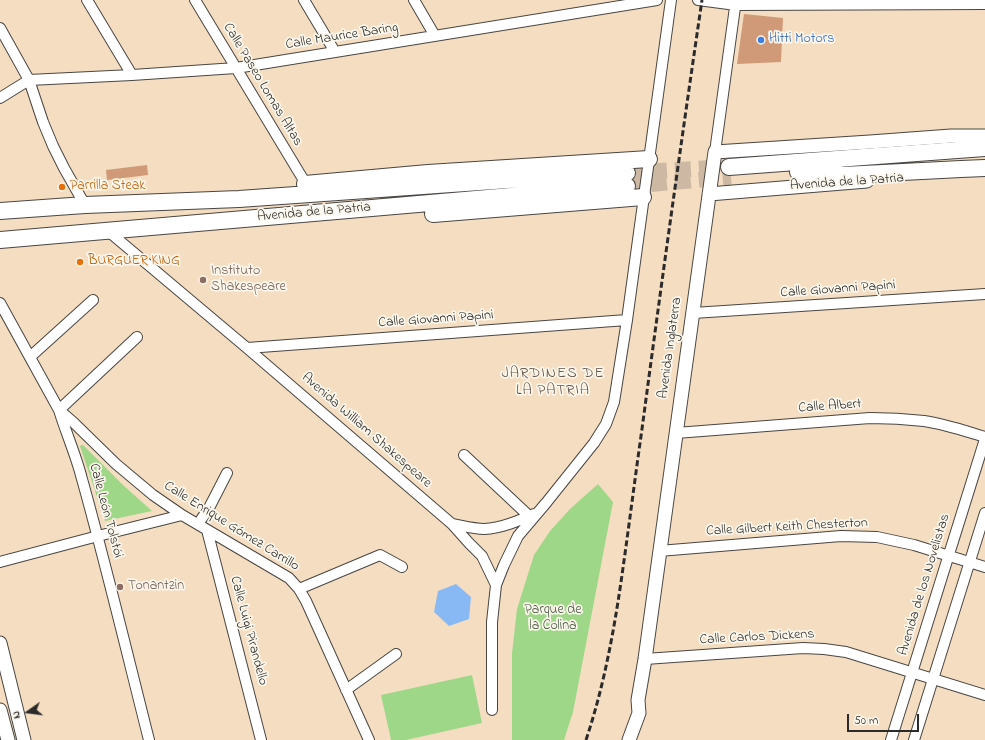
<!DOCTYPE html>
<html>
<head>
<meta charset="utf-8">
<style>
	body { margin:0 }
	#map { position:relative; width:985px; height:740px; overflow:hidden; background:#f5ddc1; font-family:"Indie Flower",sans-serif }
	canvas { display:block }
	.north { position:absolute; left:8px; top:692px; width:40px; height:40px; -webkit-text-stroke:3px #fbf7ec; paint-order:stroke; rotate:256deg; font-size:11px; font-weight:700; line-height:16px; text-align:center; color:#2b2b2b }
	.north::after { content:''; display:block; margin:auto; width:14px; height:18px; background:#2b2b2b; clip-path:polygon(50% 0,100% 100%,50% 72%,0 100%) }
	.scale { position:absolute; left:847px; top:714px; width:72px; height:18px; box-sizing:border-box; border:2px solid #2b2b2b; border-top:0; padding-left:5px; font-size:12px; line-height:14px; white-space:nowrap; color:#2b2b2b; -webkit-text-stroke:3px #fbf7ec; paint-order:stroke }
</style>
</head>
<body>
<div id="map">
<canvas width="985" height="740"></canvas>
<div class="north">N</div>
<div class="scale">50 m</div>
</div>
<script>
const context = document.querySelector('canvas').getContext('2d');
context.lineJoin = 'round';
function fillPath(path, color) {
  context.fillStyle = color;
  context.fill(path, 'evenodd');
}
function trace(path, color, width, dash) {
  context.strokeStyle = color;
  context.lineWidth = width;
  context.lineCap = dash ? 'butt' : 'round';
  context.setLineDash(dash || []);
  context.stroke(path);
}
function write(font, color, halo, rows, align = 'center') {
  context.font = font + ' "Indie Flower",sans-serif';
  context.lineWidth = 3.5;
  context.setLineDash([]);
  context.textBaseline = 'middle';
  context.strokeStyle = halo;
  context.fillStyle = color;
  for (const [text, x, y, turn = 0] of rows) {
    context.save();
    context.translate(x, y);
    context.rotate((+turn || 0) * Math.PI / 180);
    context.textAlign = isNaN(turn) ? turn : align;
    if (halo) context.strokeText(text, 0, 0);
    context.fillText(text, 0, 0);
    context.restore();
  }
}
fillPath(new Path2D(`
	M81 445H83L123 485 152 511 105 521 80 446Z
	M598 484 613 502 573 712 564 740H512V653L517 609 534 555 550 531 570 509Z
	M472 675 482 723 406 740H391L381 695Z`), '#9fd789');
fillPath(new Path2D(`
	M456 584 471 597 469 619 449 626 434 612 438 591Z`), '#89b9f4');
fillPath(new Path2D(`
	M744 14 783 18 781 62 737 64Z
	M147 165 148 175 107 180 106 170Z`), '#d09977');
trace(new Path2D(`
	M627 173 727 167
	M627 186 731 177`), '#cdb9a3', 16, [16, 8]);
const minor = new Path2D(`
	M87 0 132 75
	M195 0 306 184
	M304 0 335 52
	M414 0 435 36
	M698 0 736 5 985 4
	M0 28 29 80 43 122 53 146 64 168 85 205
	M0 98 29 80 132 75 236 68 657 0
	M715 152 736 0
	M108 231 247 348 452 524 469 543 482 556 496 585 492 622V710
	M0 303 59 410C66 433 76 455 82 479 106 565 127 653 149 740
	M693 313 985 294
	M247 348 627 320
	M30 357 93 300
	M59 410 73 422 116 464 153 495 182 515 289 578 299 589 306 601 369 740
	M59 410 137 337
	M676 433 870 418C888 418 906 419 924 421 945 424 965 431 985 437
	M464 455 529 516
	M198 524 209 508 227 473
	M452 524C463 526 474 529 484 529 502 528 518 521 534 514
	M207 530 261 740
	M659 551 841 536 877 537 914 545 985 567
	M0 562 98 536 182 515
	M496 585 504 565 518 536 546 503 594 443 606 424 614 402 627 320 671 0
	M299 589 380 555 402 567
	M645 659 803 648 824 649 846 652 985 695
	M346 690 396 654
	M891 740 985 439
	M914 740 985 513`);
const tertiary = new Path2D(`
	M709 194 867 181
	M0 643 24 740
	M0 710 8 740
	M629 740 639 713 638 700 645 659 715 152 870 142 951 136H985`);
const primary = new Path2D(`
	M729 167 985 148
	M798 172 844 175 961 169 985 168
	M305 184 428 173 649 159
	M0 211 85 205 239 199 550 177 627 173
	M433 214 643 197
	M0 240 627 186`);
trace(minor, '#494642', 12);
trace(tertiary, '#494642', 15);
trace(primary, '#494642', 18);
trace(minor, '#fff', 10);
trace(tertiary, '#fff', 13);
trace(primary, '#fff', 16);
trace(new Path2D(`
	M586 740C604 686 614 631 622 575 629 526 635 478 642 429 661 286 681 143 702 0`), '#2b2b2b', 3, [6, 3]);
for (const [x, y, r, color] of [
	[761,40,4,"#3f7fe0"],
	[62,187,4,"#e8710a"],
	[80,262,4,"#e8710a"],
	[203,280,4,"#8d6e63"],
	[120,587,4,"#8d6e63"]
]) {
  const dot = new Path2D();
  dot.arc(x, y, r, 0, 2 * Math.PI);
  context.fillStyle = color;
  context.fill(dot);
  trace(dot, '#fbf7ec', 1.5);
}
write('14px', '#2b2b2b', '#fbf7ec', [
	["Calle Maurice Baring",342,37,-9],
	["Calle Paseo Lomas Altas",262,85,59],
	["Avenida de la Patria",847,183,-4],
	["Avenida de la Patria",314,213,-5],
	["Calle Giovanni Papini",838,290,-4],
	["Calle Giovanni Papini",436,320,-4],
	["Avenida Inglaterra",671,348,-82],
	["Calle Albert",830,407,-4],
	["Avenida William Shakespeare",366,431,41],
	["Calle León Tolstói",105,511,75],
	["Calle Enrique Gómez Carrillo",231,527,32],
	["Calle Gilbert Keith Chesterton",787,528,-3],
	["Avenida de los Novelistas",925,585,-73],
	["Calle Luigi Pirandello",248,631,75],
	["Calle Carlos Dickens",757,638,-3]
]);
write('14px', '#366cbe', '#fbf7ec', [
	["Hitti Motors",769,40]
], 'left');
write('14px', '#c56008', '#fbf7ec', [
	["Parrilla Steak",70,187],
	["BURGUER KING",88,262]
], 'left');
write('14px', '#785e54', '#fbf7ec', [
	["Instituto",211,272],
	["Shakespeare",211,288],
	["Tonantzin",128,587]
], 'left');
write('14px', '#485642', '#fbf7ec', [
	["Parque de",553,611],
	["la Colina",553,627]
]);
context.letterSpacing = '1px';
write('15px', '#655246', '#fbf7ec', [
	["JARDINES DE",553,375],
	["LA PATRIA",553,392]
]);
context.letterSpacing = '0px';
</script>
</body>
</html>
